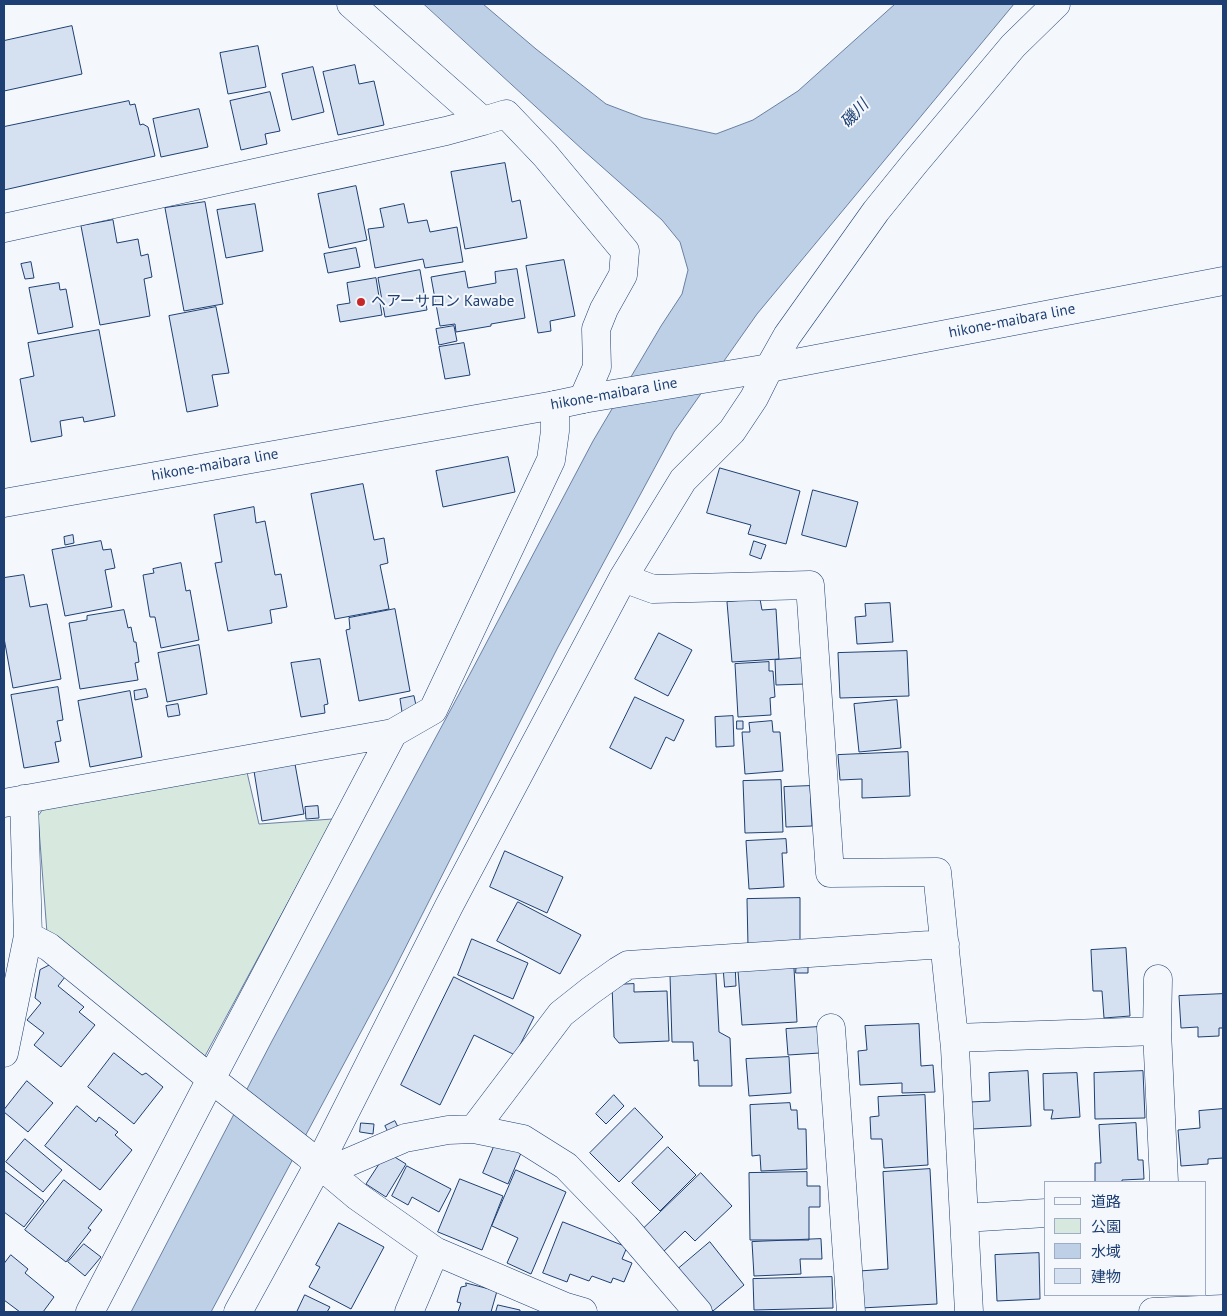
<!DOCTYPE html>
<html>
<head>
<meta charset="utf-8">
<style>
	body { margin:0 }
	#map { position:relative; width:1227px; height:1316px; overflow:hidden; background:#f4f7fb; font-family:"PT Sans","Noto Sans JP",sans-serif }
	canvas { display:block }
	.frame { position:absolute; inset:0; border:5px solid #1d3f73; pointer-events:none }
	.legend { position:absolute; left:1044px; top:1181px; width:162px; height:115px; box-sizing:border-box; background:#f4f7fb; border:1px solid #9eadc5; margin:0; padding:6px 9px; list-style:none; font-size:15px; color:#1d3f73 }
	.legend li { display:flex; align-items:center; gap:10px; height:25px }
	.legend b { width:25px; border:1px solid #9eadc5 }
</style>
</head>
<body>
<div id="map">
<canvas width="1227" height="1316"></canvas>
<div class="frame"></div>
<ul class="legend">
<li><b style="height:6px;background:#f4f7fb"></b>道路</li>
<li><b style="height:14px;background:#d7e8df"></b>公園</li>
<li><b style="height:14px;background:#bed0e5"></b>水域</li>
<li><b style="height:14px;background:#d5e0f0"></b>建物</li>
</ul>
</div>
<script>
const context = document.querySelector('canvas').getContext('2d');
context.lineJoin = 'round';
function fillPath(path, color) {
  context.fillStyle = color;
  context.fill(path, 'evenodd');
}
function trace(path, color, width, dash) {
  context.strokeStyle = color;
  context.lineWidth = width;
  context.lineCap = dash ? 'butt' : 'round';
  context.setLineDash(dash || []);
  context.stroke(path);
}
function write(font, color, halo, rows, align = 'center') {
  context.font = font + ' "PT Sans","Noto Sans JP",sans-serif';
  context.lineWidth = 4;
  context.setLineDash([]);
  context.textBaseline = 'middle';
  context.strokeStyle = halo;
  context.fillStyle = color;
  for (const [text, x, y, turn = 0] of rows) {
    context.save();
    context.translate(x, y);
    context.rotate((+turn || 0) * Math.PI / 180);
    context.textAlign = isNaN(turn) ? turn : align;
    if (halo) context.strokeText(text, 0, 0);
    context.fillText(text, 0, 0);
    context.restore();
  }
}
const green = new Path2D(`
	M246 768 259 824 333 819 205 1056 47 933 38 816 46 805Z`);
fillPath(green, '#d7e8df');
trace(green, '#687fa3', 1);
const water = new Path2D(`
	M424 4H483L536 49 606 104 643 118 716 134 753 120 798 91 895 4H1014L757 314 674 432 558 647 392 974 211 1312H131L272 1041 471 672 593 441 661 326 682 294 688 270 680 242 662 220 583 150Z`);
fillPath(water, '#bed0e5');
trace(water, '#687fa3', 1);
const building = new Path2D(`
	M72 26 82 74 4 91V41Z
	M258 46 266 87 228 94 220 53Z
	M355 65 359 84 374 81 384 125 338 135 323 72Z
	M313 67 324 112 292 120 282 74Z
	M270 92 280 131 265 134 267 144 241 150 230 101Z
	M129 101 130 105 135 104 140 125 143 124 148 127 155 156 4 190V127Z
	M199 109 208 147 161 157 153 119Z
	M505 163 512 202 520 200 527 238 465 249 451 172Z
	M356 186 367 240 329 248 318 194Z
	M205 202 223 304 184 311 165 208Z
	M255 204 263 251 226 258 217 210Z
	M404 204 408 223 427 220 430 232 457 227 463 262 425 268 423 259 375 268 368 229 384 227 380 209Z
	M113 220 117 243 138 239 141 256 148 254 152 277 144 279 150 316 100 325 81 226Z
	M356 248 360 267 328 273 324 254Z
	M564 260 575 316 550 321 551 331 538 333 526 266Z
	M31 262 34 278 25 279 21 264Z
	M517 269 525 318 491 324V326L456 332 455 324 440 326 431 277 465 271 468 288 496 283 495 272Z
	M420 270 427 310 385 317 378 278Z
	M376 278 382 315 340 322 337 305 350 303 347 283Z
	M59 283 60 290 66 289 73 327 38 334 29 288Z
	M216 307 229 373 212 375 218 406 187 412 169 316Z
	M454 326 457 341 439 345 436 329Z
	M99 330 115 416 84 422 83 417 60 421 62 436 31 442 20 379 34 376 28 343Z
	M464 343 470 375 445 379 439 347Z
	M508 457 515 492 443 507 436 471Z
	M720 468 800 491 786 544 748 534 751 525 707 513Z
	M363 484 374 540 384 538 388 563 380 565 389 609 335 619 311 494Z
	M813 490 858 502 846 547 802 535Z
	M254 507 256 523 265 521 275 575 281 574 287 607 270 610 272 623 228 631 215 563 222 562 214 515Z
	M73 535 74 543 65 545 64 537Z
	M101 541 103 550 111 549 115 568 105 570 112 607 65 616 52 550Z
	M754 541 766 545 761 559 750 555Z
	M181 563 186 591 190 590 199 640 161 648 155 617H150L143 575 154 573 153 569Z
	M24 575 30 607 47 604 61 679 13 688 4 638V578Z
	M760 599 762 610 776 609 779 659 732 662 727 602Z
	M890 603 893 642 857 644 855 617 866 616 865 604Z
	M395 609 410 691 359 701 346 630 350 629 349 618Z
	M124 610 128 628 131 627 134 642H136L139 662 135 663 138 680 80 689 69 623 87 620V616Z
	M659 633 692 650 668 696 635 679Z
	M199 645 207 694 167 702 158 653Z
	M907 651 909 696 840 698 838 653Z
	M804 658 805 684 776 685 775 660Z
	M320 659 328 704 324 705 325 713 301 717 291 663Z
	M769 662V671H773L775 697 770 698 771 715 738 717 735 664Z
	M58 687 63 720 57 721 61 741 55 742 59 762 24 768 11 695Z
	M146 689 148 697 135 700 134 691Z
	M130 691 142 757 90 767 78 701Z
	M414 696 417 710 402 712 400 699Z
	M635 697 684 720 674 741 666 737 651 769 610 748Z
	M897 700 901 748 859 752 854 704Z
	M178 704 180 715 168 717 166 706Z
	M733 716 734 746 716 747 715 717Z
	M737 721H743V729H737Z
	M772 721 773 732H780L783 771 745 774 742 732H750L749 723Z
	M908 752 910 796 862 798V779L840 780 838 755Z
	M295 764 304 814 262 821 254 771Z
	M781 780 783 832 745 833 743 781Z
	M810 786 812 826 786 827 784 787Z
	M318 806 319 818 306 819 305 807Z
	M786 839 787 853H782L784 887 749 889 746 841Z
	M505 851 563 877 547 913 490 887Z
	M800 898V946H748L747 899Z
	M518 902 581 935 560 974 497 941Z
	M472 939 528 963 513 999 458 975Z
	M1126 948 1130 1016 1104 1018 1102 991H1093L1091 950Z
	M797 959H808V973H796Z
	M723 962H735L736 986 725 987Z
	M50 965 65 977 58 986 84 1007 79 1012 95 1025 61 1067 34 1045 44 1033 27 1020 41 1003 35 998 40 970Z
	M794 968 797 1022 742 1025 738 971Z
	M716 974 719 1032 730 1038 732 1086H699L698 1060 694 1061 693 1042H672L670 975Z
	M454 977 534 1017 515 1055 474 1035 440 1105 401 1085Z
	M634 984V992L667 991 669 1041 619 1043 614 1037 612 985Z
	M1223 994V1028H1219V1036L1198 1037V1027L1181 1028 1179 996Z
	M919 1024 921 1066 933 1065 935 1092 902 1093V1083L860 1085 858 1051 867 1050 865 1026Z
	M818 1027 820 1053 788 1055 786 1029Z
	M114 1053 142 1075 146 1073 163 1087 134 1124 88 1087Z
	M789 1057 791 1093 749 1096 746 1059Z
	M1028 1071 1031 1126 972 1129 970 1102 990 1101 989 1073Z
	M1143 1071 1145 1118 1095 1119 1094 1073Z
	M1077 1073 1080 1117 1051 1119 1053 1110H1044L1043 1074Z
	M27 1081 53 1103 28 1132 4 1112V1110Z
	M614 1095 624 1106 606 1124 596 1114Z
	M925 1095 928 1165 884 1168 882 1139H871L870 1117 879 1116 878 1097Z
	M790 1103 791 1110H797L798 1129H806L807 1169 761 1171 760 1155 752 1156 750 1105Z
	M77 1106 96 1122 99 1117 118 1132 115 1135 132 1150 100 1190 45 1146Z
	M635 1108 663 1137 619 1182 590 1153Z
	M1223 1109V1158L1208 1159V1164L1181 1166 1178 1130 1200 1128 1199 1111Z
	M395 1121 398 1127 388 1132 385 1126Z
	M361 1123 374 1124 373 1134 360 1132Z
	M1136 1123 1138 1160H1143L1144 1179 1122 1180V1182H1095V1163H1101L1099 1125Z
	M25 1139 62 1170 43 1192 6 1162Z
	M496 1142 521 1153 508 1184 483 1173Z
	M668 1147 696 1175 660 1211 632 1183Z
	M393 1156 406 1164 386 1197 366 1184 381 1161Z
	M407 1166 451 1189 439 1212 412 1197 408 1205 392 1196Z
	M930 1169 937 1304 861 1308 859 1271 888 1269 883 1172Z
	M4 1170 44 1201 24 1227 4 1212Z
	M516 1170 566 1192 531 1274 507 1263 518 1238 492 1226Z
	M807 1172V1186H820V1207H809V1240H750L749 1173Z
	M701 1173 732 1206 695 1241 685 1231 661 1254 640 1232Z
	M460 1179 503 1196 482 1250 438 1232Z
	M64 1180 102 1210 88 1228 91 1230 66 1262 25 1230Z
	M563 1222 627 1247 622 1259 632 1263 624 1282 613 1278 611 1283 592 1276 589 1281 570 1274 567 1282 543 1273Z
	M339 1223 384 1247 351 1309 309 1287 320 1267 316 1265Z
	M821 1239 822 1259H800L801 1274 754 1276 752 1242Z
	M710 1242 744 1285 713 1311 678 1269Z
	M84 1244 101 1257 85 1276 68 1262Z
	M1039 1253 1040 1299 997 1301 995 1255Z
	M11 1255 28 1269 25 1273 54 1297 43 1312H20L4 1300V1264Z
	M832 1277 833 1308 754 1310 753 1279Z
	M466 1283 497 1291 491 1312H458L461 1303 457 1302 461 1287 466 1286Z
	M305 1295 330 1307 327 1312H297Z
	M498 1305 520 1310V1312H496Z`);
fillPath(building, '#d5e0f0');
trace(building, '#1d3f73', 1);
const minor = new Path2D(`
	M351 4 483 121 506 114 545 155 625 251 623 275 604 309 596 329 597 367 583 399
	M4 228 446 131 483 121
	M623 578 653 589 810 585 830 873 937 872 955 1048 969 1312
	M4 803 393 733
	M28 936 49 947 211 1079 307 1154 357 1196 435 1251 566 1307 583 1312
	M831 1028 851 1312
	M1157 1031 1158 979
	M954 1038 1157 1031 1164 1182
	M4 1053 28 936 24 799
	M474 1129 561 1014 590 991 618 971 628 965 945 944
	M328 1171 405 1138 448 1130 474 1129 523 1139 566 1166 625 1227 698 1312
	M964 1218 1046 1213
	M90 1312 211 1079 393 733 433 710 551 460 555 431V405
	M238 1312 319 1164 449 906 623 578 683 480 732 431 754 398 769 368 787 336 876 211 914 164 1013 46 1056 4
	M409 1312 435 1251
	M1153 1312 1223 1309`);
const major = new Path2D(`
	M4 503 555 405 583 399 769 368 1223 281`);
trace(minor, '#1d3f73', 29);
trace(major, '#1d3f73', 29);
trace(minor, '#f4f7fb', 28);
trace(major, '#f4f7fb', 28);
for (const [x, y, r, color] of [
	[361,302,5,"#c62828"]
]) {
  const dot = new Path2D();
  dot.arc(x, y, r, 0, 2 * Math.PI);
  context.fillStyle = color;
  context.fill(dot);
  trace(dot, '#f4f7fb', 2);
}
write('15px', '#1d3f73', '#f4f7fb', [
	["ヘアーサロン Kawabe",371,302]
], 'left');
write('15px', '#1d3f73', '#f4f7fb', [
	["hikone-maibara line",1012,321,-11],
	["hikone-maibara line",614,394,-10],
	["hikone-maibara line",215,465,-10]
]);
write('italic 16px', '#1d3f73', '#f4f7fb', [
	["磯川",855,114,-47]
]);
</script>
</body>
</html>
